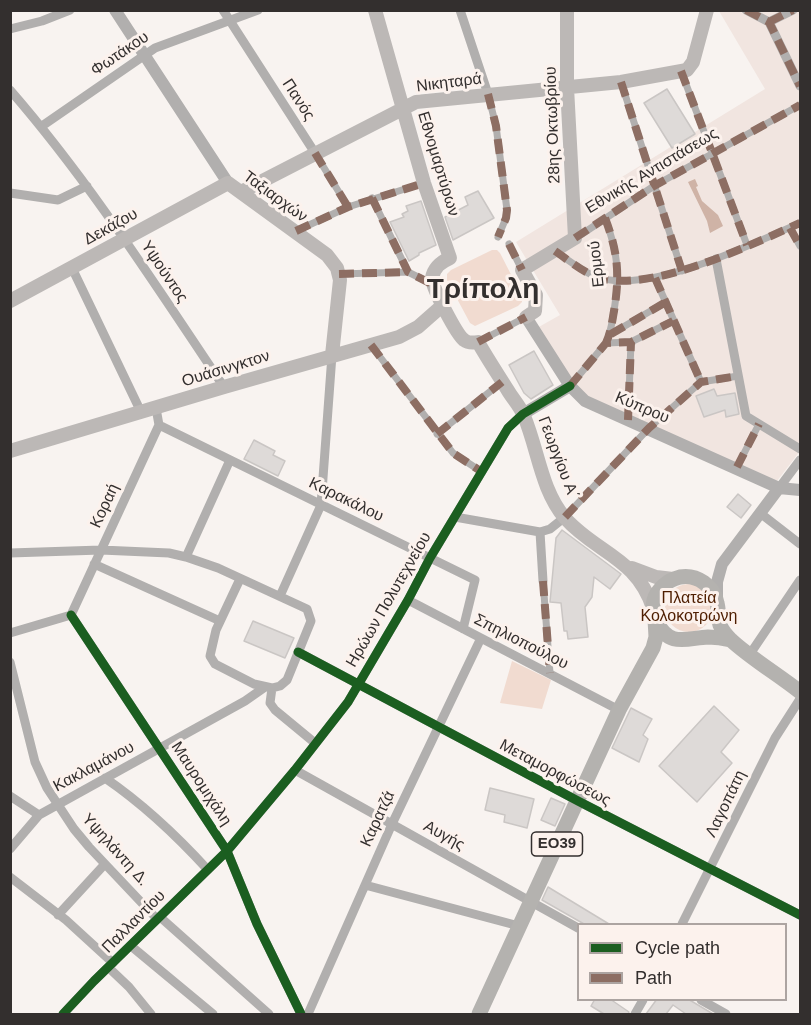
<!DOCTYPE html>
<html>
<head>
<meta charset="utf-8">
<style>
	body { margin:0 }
	#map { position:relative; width:811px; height:1025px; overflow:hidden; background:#f8f3f0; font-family:Arial,sans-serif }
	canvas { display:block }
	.frame { position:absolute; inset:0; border:12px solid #332f2e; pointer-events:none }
	.legend { position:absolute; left:577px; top:923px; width:210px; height:78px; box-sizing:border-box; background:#fcf2ed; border:2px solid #aca4a1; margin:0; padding:8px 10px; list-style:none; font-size:18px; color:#332f2e }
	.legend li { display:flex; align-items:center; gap:12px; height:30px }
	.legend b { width:30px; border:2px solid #aca4a1 }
</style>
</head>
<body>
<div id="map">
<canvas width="811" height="1025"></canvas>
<div class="frame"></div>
<ul class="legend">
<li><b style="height:8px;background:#1b5e20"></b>Cycle path</li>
<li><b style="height:8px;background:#8d6e63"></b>Path</li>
</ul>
</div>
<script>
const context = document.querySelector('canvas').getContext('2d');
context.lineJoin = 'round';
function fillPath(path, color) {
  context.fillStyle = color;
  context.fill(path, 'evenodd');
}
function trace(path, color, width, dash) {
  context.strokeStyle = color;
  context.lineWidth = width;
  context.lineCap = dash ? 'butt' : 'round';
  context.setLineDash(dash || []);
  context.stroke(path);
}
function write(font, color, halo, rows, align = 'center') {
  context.font = font + ' Arial,sans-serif';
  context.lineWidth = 6;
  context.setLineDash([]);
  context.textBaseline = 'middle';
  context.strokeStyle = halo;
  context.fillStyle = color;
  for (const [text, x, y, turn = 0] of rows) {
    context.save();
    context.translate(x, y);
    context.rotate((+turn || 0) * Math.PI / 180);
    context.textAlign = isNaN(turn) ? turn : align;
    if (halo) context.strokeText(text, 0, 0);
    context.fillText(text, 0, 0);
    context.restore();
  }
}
fillPath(new Path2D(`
	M719 11H800V451L777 481 582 397 537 328 560 315 516 242 765 89Z`), '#f1e5e0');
fillPath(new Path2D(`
	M497 250 500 253 522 296V302L518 306 475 326 470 323 447 280V274L451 270 492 250Z
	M665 608a24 24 0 1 1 48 0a24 24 0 1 1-48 0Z
	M512 661 551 680 542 709 500 703Z`), '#f1dbd0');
fillPath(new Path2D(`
	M695 179 698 186 696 187 702 201 718 215 723 226 710 233 707 221 688 182Z`), '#cfb3a6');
const building = new Path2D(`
	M667 89 695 134 672 148 644 103Z
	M478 191 494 218 453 240 445 217 468 205 465 197Z
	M421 201 436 245 419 253V255L409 261 390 222 404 217 402 214 408 211 406 206Z
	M534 351 553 385 531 399 524 393 509 365Z
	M714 389 717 396 735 393 739 414 726 417 725 410 704 417 696 396Z
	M254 440 275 451 273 455 285 461 278 476 244 459Z
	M738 494 751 505 741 518 727 507Z
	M562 530 621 574 610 589 594 577 592 597 585 607 588 637 568 639 567 631H564L561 603 550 602 556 538Z
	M253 621 294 638 285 658 244 641Z
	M714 706 739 730 721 752 732 763 697 802 659 766Z
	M631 708 652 719 643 735 648 739 639 762 612 748Z
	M490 788 534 799 527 828 504 822 505 815 485 810Z
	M551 798 565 804 555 826 541 820Z
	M548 887 609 924H584L542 900Z
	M595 999H610L629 1012 628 1014H604L591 1006Z
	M657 999H688L713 1014H686L673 1005 666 1014H646Z`);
fillPath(building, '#dedad8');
trace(building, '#cac6c4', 1.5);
trace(new Path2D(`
	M681 71 747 245
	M621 82 682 271
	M488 94 496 126 507 210 506 218 498 237
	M315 153 348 207
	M372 198 408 272 432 284
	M605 218C618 252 620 275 614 311 612 322 611 332 606 343
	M790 228 800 246
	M296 231 348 207 424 183
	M576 238 654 186 800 105
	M509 244 522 270
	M555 251C567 259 580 270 594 276 645 297 752 244 800 223
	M339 274 408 272
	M655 278 701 382
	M611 334 666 302
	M478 342 526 317
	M371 345 453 453 482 472
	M570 386 606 343 631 342 673 321
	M628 420 631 342
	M437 434 502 382
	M737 467 759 424
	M565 517 649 428 701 382 738 376
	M543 581 550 673`), '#b1afae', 7);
trace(new Path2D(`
	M223 10 315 153
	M460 10 488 94
	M746 10 769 22 800 86
	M769 22 793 10
	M10 29 42 21 70 10
	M10 90C90 182 156 286 224 387
	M42 126 155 48 258 10
	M10 193 58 200 87 186
	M716 259 746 416 800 449
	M72 268 141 412
	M159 425 475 580 463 629
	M779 488 800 460
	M760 513 800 544
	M455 517 540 532 550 529 565 517
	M540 532 543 581
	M10 553 101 550 169 553 186 557 218 568 307 609 311 621 287 680 280 686 272 688 254 684 215 664 210 656 216 630 240 579
	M186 557 230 460
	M94 564 220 621
	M280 596 321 505 332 355
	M408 600 619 710
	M71 615 227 851 257 924 301 1014
	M71 615 159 425 156 408
	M10 633 71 615
	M298 652 578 801 800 915
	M750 654 800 580
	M10 662 35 762 47 788 74 829 89 847 157 919
	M272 688 270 703 275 710 315 743
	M295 770 578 928
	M105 778C143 804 177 836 208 870
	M10 796 39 815
	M10 849 39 815 245 701 265 687
	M10 877 66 920 113 963
	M365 885 519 926
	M58 915 104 865
	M160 917 269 1014
	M682 924 775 738 800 699
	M131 946 213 1014
	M109 968 129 987 151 1014
	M701 1000 726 1014
	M63 1014 94 981 227 851 295 770 348 702 408 600 430 558 508 428 523 414
	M308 1014 392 824 481 638
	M635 1014 643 1000`), '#b1afae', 9);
trace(new Path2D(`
	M115 10 228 183
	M526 317 570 386 585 401 779 488 800 490
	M523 414 570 386
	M717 600V582L722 564 779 488`), '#b1afae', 12);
trace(new Path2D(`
	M375 10 424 183 450 258C441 262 434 267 432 278 431 286 457 335 464 340 468 343 473 343 478 342 487 358 497 373 507 389 512 398 520 406 524 416 538 449 541 490 565 518 596 553 636 557 653 608
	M241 192 416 102 621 82 687 70 693 62 707 10
	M10 301 228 183 327 255 337 268 340 280 332 355
	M526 317 535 311 536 295 522 270 575 238 567 87V10
	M10 451 224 387 399 337 418 327 443 305
	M632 568 656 577 673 579`), '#bcb8b6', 14);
trace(new Path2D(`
	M731 640C723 638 716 637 708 637 687 638 669 648 657 622 653 616 652 608 654 600 658 588 668 580 680 577 697 574 714 586 717 603 719 610 718 618 720 625 722 630 727 636 731 640 749 657 780 676 800 692
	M479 1014 619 710 653 648 656 637 655 619`), '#b4b2af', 15);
trace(new Path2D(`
	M746 10 769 22 800 86
	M769 22 793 10
	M681 71 747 245
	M621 82 682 271
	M488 94 496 126 507 210 506 218 498 237
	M315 153 348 207
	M372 198 408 272 432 284
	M605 218C618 252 620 275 614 311 612 322 611 332 606 343
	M790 228 800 246
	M296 231 348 207 424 183
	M575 238 654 186 800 105
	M509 244 522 270
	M555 251C567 259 580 270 594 276 645 297 752 244 800 223
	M339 274 408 272
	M655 278 701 382
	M611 334 666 302
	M478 342 526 317
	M371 345 453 453 482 472
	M570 386 606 343 631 342 673 321
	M628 420 631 342
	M437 434 502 382
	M737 467 759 424
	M565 517 649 428 701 382 738 376
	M543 581 550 673`), '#8d6e63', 8, [15, 8]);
trace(new Path2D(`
	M71 615 227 851 257 924 301 1014
	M298 652 578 801 800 915
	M63 1014 94 981 227 851 295 770 348 702 408 600 430 558 508 428 523 414 570 386`), '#1b5e20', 9);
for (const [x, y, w] of [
	[557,844,51]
]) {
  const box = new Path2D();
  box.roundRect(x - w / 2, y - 12, w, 24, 4.5);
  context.fillStyle = '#fcf2ed';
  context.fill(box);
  trace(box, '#332f2e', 1.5);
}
write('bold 15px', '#332f2e', null, [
	["ΕΟ39",557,844]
]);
write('16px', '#332f2e', '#fcf2ed', [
	["Φωτάκου",120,54,-34],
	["Νικηταρά",449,83,-7],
	["Πανός",298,100,57],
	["28ης Οκτωβρίου",553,125,-92],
	["Εθνομαρτύρων",438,164,73],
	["Εθνικής Αντιστάσεως",652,171,-31],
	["Ταξιαρχών",275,197,36],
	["Δεκάζου",111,227,-29],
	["Ερμού",597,264,-96],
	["Υψούντος",164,272,56],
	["Ουάσινγκτον",226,369,-17],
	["Κύπρου",642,408,23],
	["Γεωργίου Α΄",558,458,69],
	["Καρακάλου",346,500,26],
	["Κοραή",105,506,-65],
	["Ηρώων Πολυτεχνείου",389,600,-60],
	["Σπηλιοπούλου",521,642,27],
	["Κακλαμάνου",94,767,-28],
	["Μεταμορφώσεως",555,773,28],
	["Μαυρομιχάλη",201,784,57],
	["Λαγοπάτη",726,804,-64],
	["Καρατζά",378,819,-65],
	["Αυγής",444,836,29],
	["Υψηλάντη Δ.",115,850,48],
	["Παλλαντίου",134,922,-45]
]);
write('16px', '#4e1e01', '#fcf2ed', [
	["Πλατεία",689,599],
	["Κολοκοτρώνη",689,617]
]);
write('bold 28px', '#332f2e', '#fcf2ed', [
	["Τρίπολη",483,290]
]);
</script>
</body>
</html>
